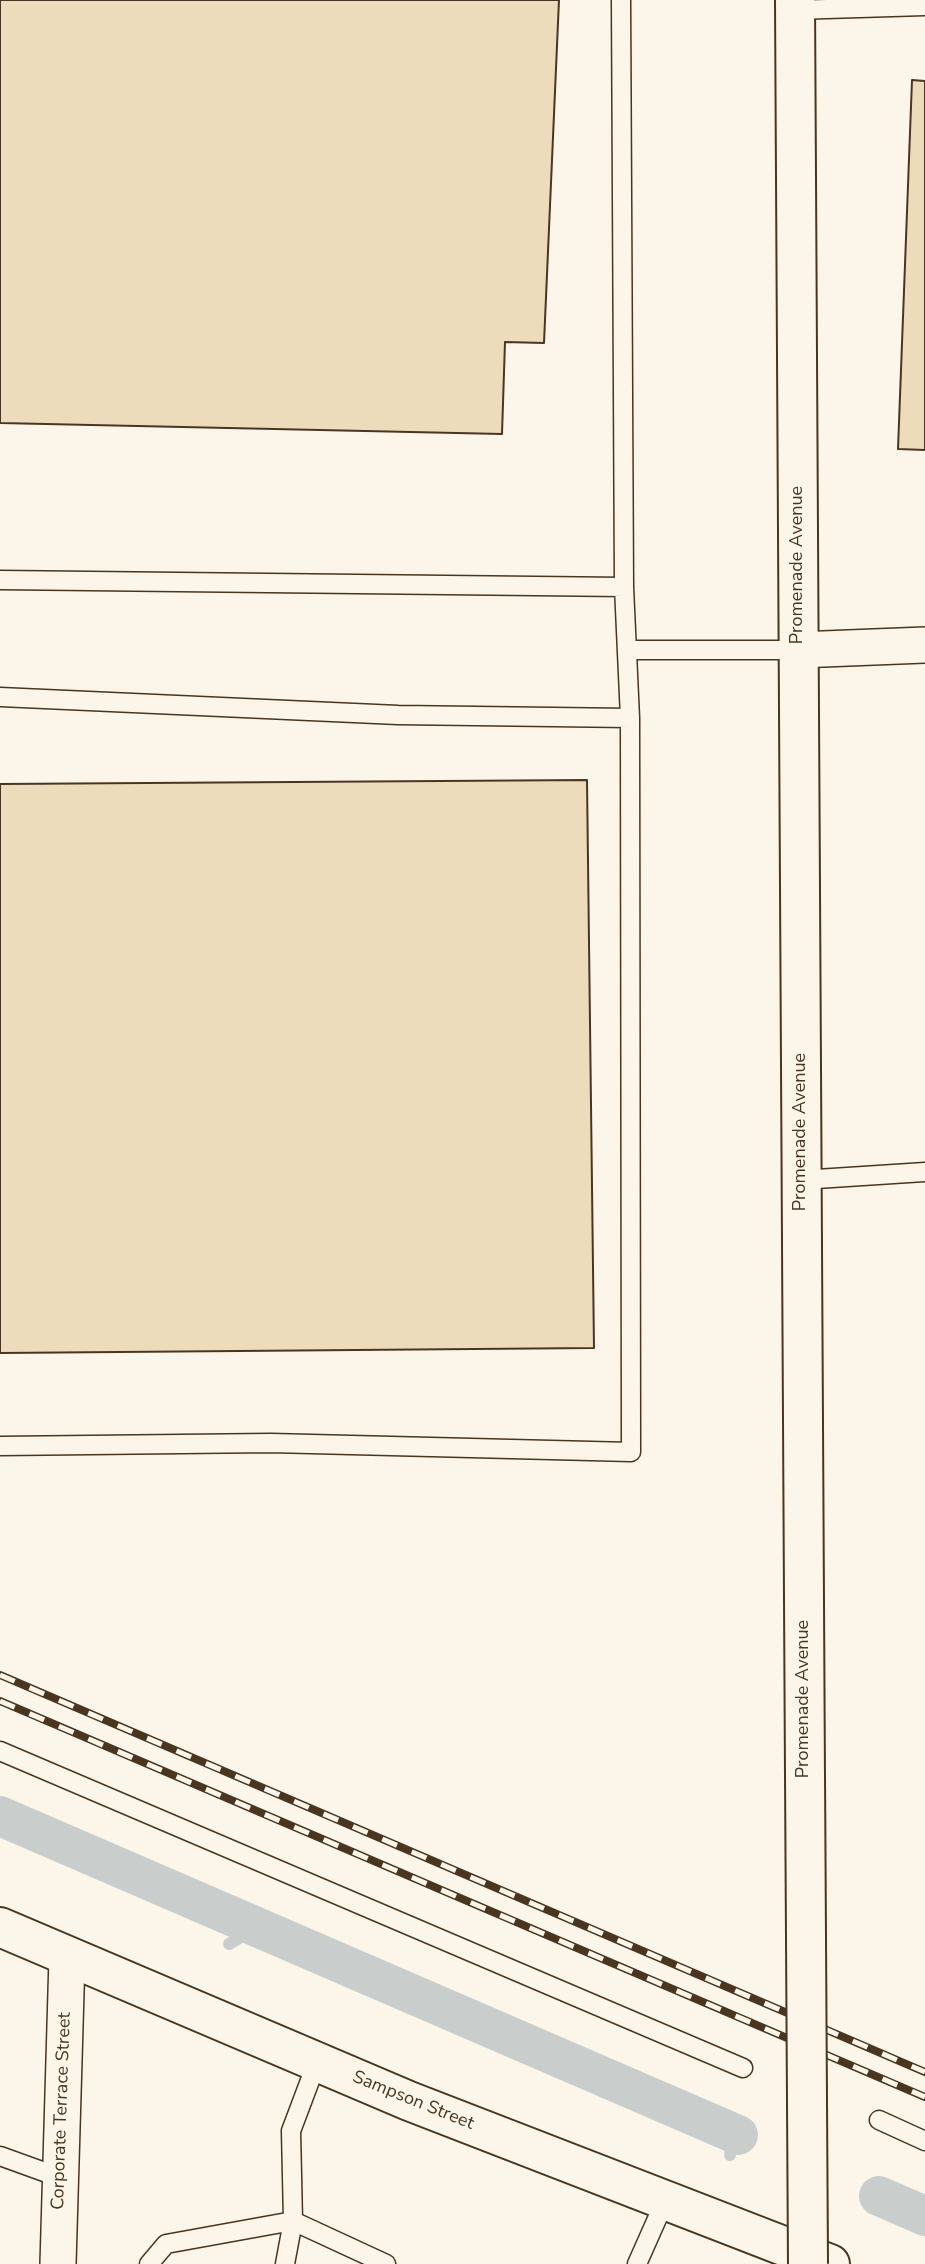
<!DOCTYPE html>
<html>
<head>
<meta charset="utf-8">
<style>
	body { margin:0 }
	canvas { display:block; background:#fbf6e9 }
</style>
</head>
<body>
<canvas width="925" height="2264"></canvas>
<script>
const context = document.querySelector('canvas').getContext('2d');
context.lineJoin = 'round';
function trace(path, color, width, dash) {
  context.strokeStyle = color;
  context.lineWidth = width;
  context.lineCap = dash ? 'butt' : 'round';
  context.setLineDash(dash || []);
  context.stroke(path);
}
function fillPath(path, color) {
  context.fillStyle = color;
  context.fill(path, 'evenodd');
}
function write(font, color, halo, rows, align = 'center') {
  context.font = font + ' "Nunito Sans",sans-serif';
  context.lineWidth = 5;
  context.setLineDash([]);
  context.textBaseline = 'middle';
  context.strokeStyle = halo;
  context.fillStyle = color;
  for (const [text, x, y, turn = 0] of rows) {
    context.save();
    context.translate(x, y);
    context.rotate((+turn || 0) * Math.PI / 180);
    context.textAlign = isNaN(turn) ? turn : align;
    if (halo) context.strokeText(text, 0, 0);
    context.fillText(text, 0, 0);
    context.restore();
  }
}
trace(new Path2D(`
	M229 1944 258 1927
	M730 2155 734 2133`), '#c9cecd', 12);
trace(new Path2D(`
	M0 1816 738 2135
	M879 2196 925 2216`), '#c9cecd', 40);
const building = new Path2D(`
	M0 0H559L544 343 505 342 502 434 0 423Z
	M912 80 925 81V450L898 449Z
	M587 780 594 1348 0 1353V784Z`);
fillPath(building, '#ecdcbc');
trace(building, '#4a3520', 2);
const service = new Path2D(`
	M794 10 925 6
	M0 580 624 587
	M628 650H798
	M0 697 398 715 630 718
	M801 1180 925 1172
	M0 1446 271 1443 631 1452 630 718 624 587 621 0
	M0 1751 743 2068
	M879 2120 925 2141
	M0 2156 61 2178
	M149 2264 166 2244 293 2221 386 2264
	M285 2264 293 2221 291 2131 317 2062
	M637 2264 665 2201`);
const minor = new Path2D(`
	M798 650 925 645
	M58 2264 67 1958`);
const tertiary = new Path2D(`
	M0 1927 409 2101 830 2264`);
const secondary = new Path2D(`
	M795 0 805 1774`);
trace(service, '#4a3520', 21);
trace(minor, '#4a3520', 38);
trace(tertiary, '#4a3520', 42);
trace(secondary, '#4a3520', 42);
trace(service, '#fbf6e9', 18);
trace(minor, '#fbf6e9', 35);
trace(tertiary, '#fbf6e9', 38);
trace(secondary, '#fbf6e9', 38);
const rail = new Path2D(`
	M0 1675 925 2072
	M0 1701 925 2097`);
trace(rail, '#4a3520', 8);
trace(rail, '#fbf6e9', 5, [16]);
const secondaryBridge = new Path2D(`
	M805 1774 808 2264`);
trace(secondaryBridge, '#4a3520', 42, []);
trace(secondaryBridge, '#fbf6e9', 38);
write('18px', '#4a3520', '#fbf6e9', [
	["Promenade Avenue",798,565,-90],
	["Promenade Avenue",801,1132,-90],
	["Promenade Avenue",804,1699,-90],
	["Sampson Street",413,2101,22],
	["Corporate Terrace Street",62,2111,-88]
]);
</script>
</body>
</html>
